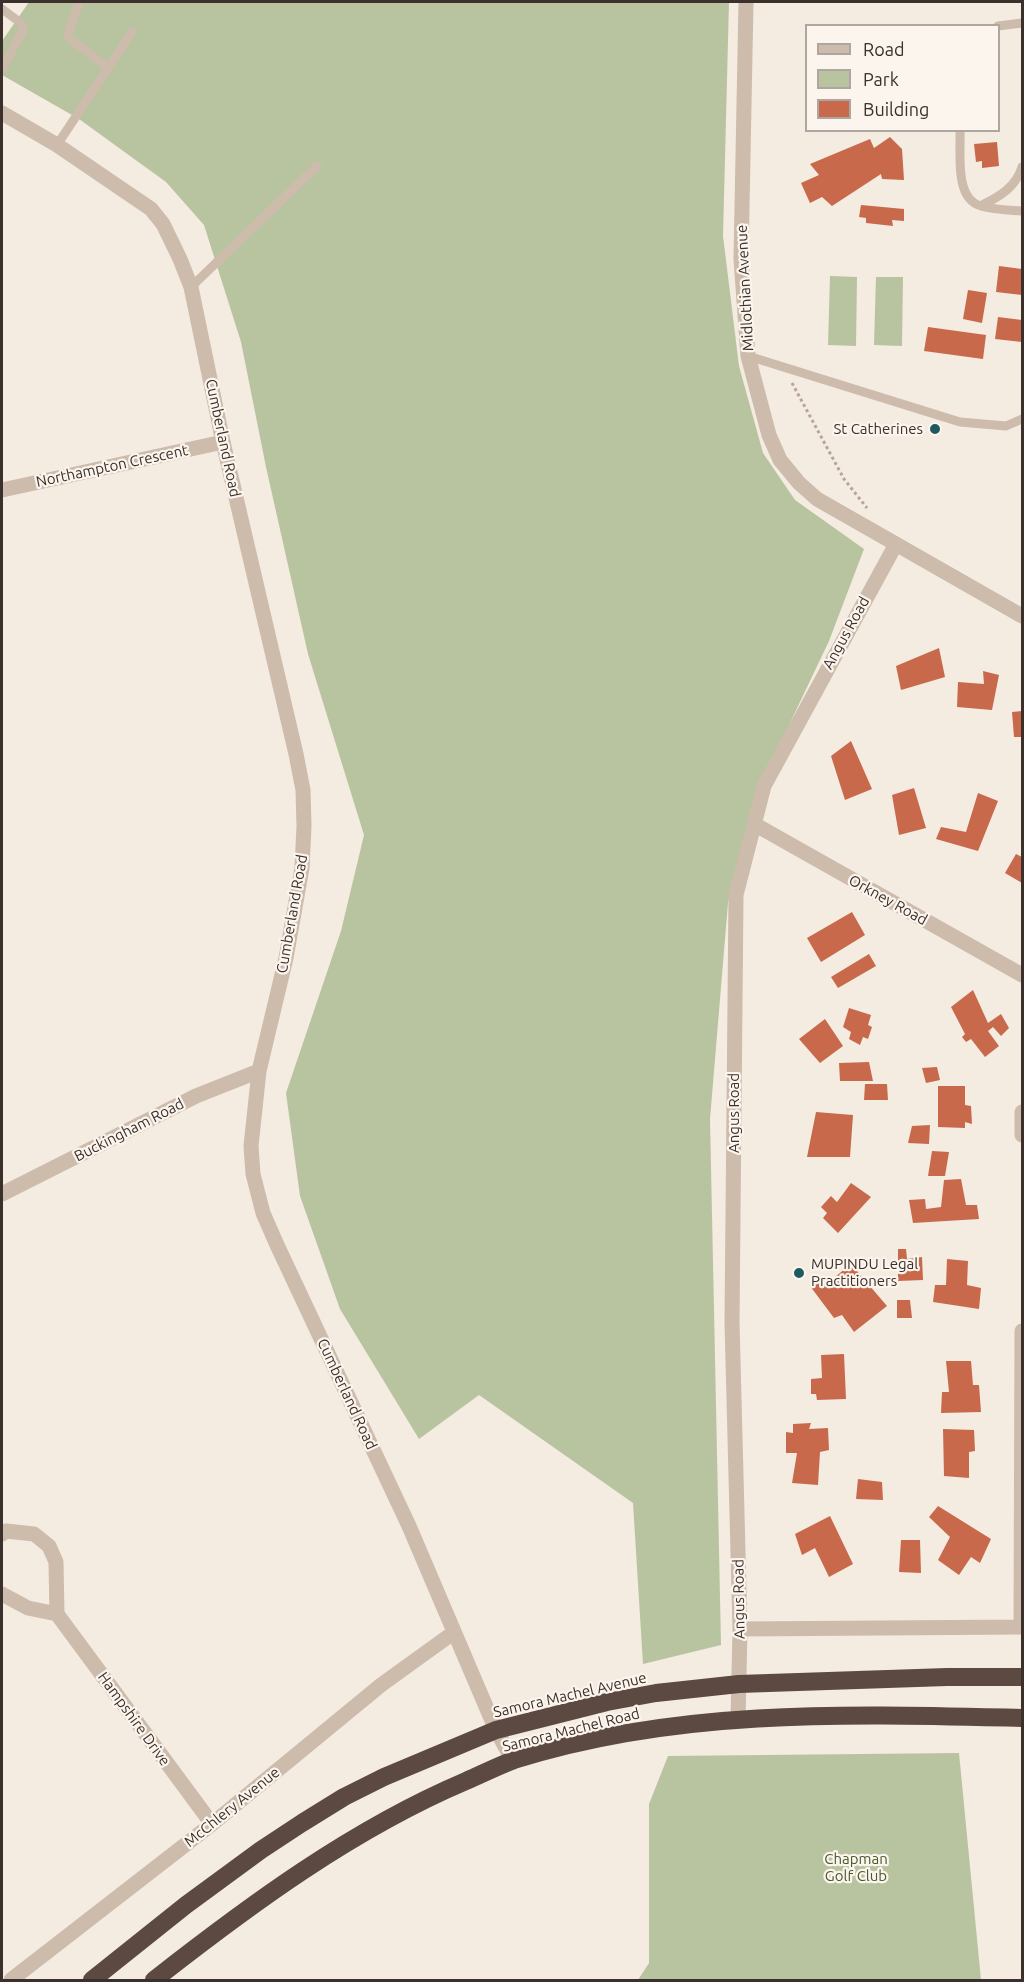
<!DOCTYPE html>
<html>
<head>
<meta charset="utf-8">
<style>
	body { margin:0 }
	#map { position:relative; width:1024px; height:1982px; overflow:hidden; background:#f4ebe1; font-family:Ubuntu,sans-serif }
	canvas { display:block }
	.frame { position:absolute; inset:0; border:3px solid #3b302b; pointer-events:none }
	.legend { position:absolute; left:805px; top:24px; width:195px; height:108px; box-sizing:border-box; background:#fbf5ee; border:2px solid #aea6a0; margin:0; padding:8px 10px; list-style:none; font-size:18px; color:#3b302b }
	.legend li { display:flex; align-items:center; gap:12px; height:30px }
	.legend b { width:30px; border:2px solid #aea6a0 }
</style>
</head>
<body>
<div id="map">
<canvas width="1024" height="1982"></canvas>
<div class="frame"></div>
<ul class="legend">
<li><b style="height:8px;background:#cdbbac"></b>Road</li>
<li><b style="height:16px;background:#b8c4a0"></b>Park</li>
<li><b style="height:16px;background:#c8694b"></b>Building</li>
</ul>
</div>
<script>
const context = document.querySelector('canvas').getContext('2d');
context.lineJoin = 'round';
function fillPath(path, color) {
  context.fillStyle = color;
  context.fill(path, 'evenodd');
}
function trace(path, color, width, dash) {
  context.strokeStyle = color;
  context.lineWidth = width;
  context.lineCap = dash ? 'butt' : 'round';
  context.setLineDash(dash || []);
  context.stroke(path);
}
function write(font, color, halo, rows, align = 'center') {
  context.font = font + ' Ubuntu,sans-serif';
  context.lineWidth = 4.5;
  context.setLineDash([]);
  context.textBaseline = 'middle';
  context.strokeStyle = halo;
  context.fillStyle = color;
  for (const [text, x, y, turn = 0] of rows) {
    context.save();
    context.translate(x, y);
    context.rotate((+turn || 0) * Math.PI / 180);
    context.textAlign = isNaN(turn) ? turn : align;
    if (halo) context.strokeText(text, 0, 0);
    context.fillText(text, 0, 0);
    context.restore();
  }
}
fillPath(new Path2D(`
	M29 2H729L723 236 739 366 763 453 795 500 864 549 829 641 761 784 728 903 710 1119 721 1645 643 1664 633 1503 479 1395 419 1439 340 1309 300 1196 286 1093 341 931 364 835 308 654 266 467 241 342 204 225 166 182 79 119 2 75V41Z
	M830 276 857 277 856 346 828 345Z
	M876 277H903L902 346 874 345Z
	M959 1753 981 1980H638L649 1963V1804L668 1756Z`), '#b8c4a0');
fillPath(new Path2D(`
	M890 137 902 149 904 180 882 179 881 174 832 206 822 197 810 203 801 183 819 175 810 164 870 139 874 148Z
	M997 142 999 166 982 168V161L976 162 974 144Z
	M861 205 904 209V221L892 220 893 226 866 223V218L859 217Z
	M999 266 1022 269V295L996 292Z
	M968 290 987 293 982 323 963 319Z
	M998 317 1022 320V342L995 339Z
	M928 327 986 335 983 359 924 351Z
	M939 648 945 677 901 690 896 666Z
	M983 671 999 675 992 710 957 707 958 682 984 684Z
	M1022 711V737H1014L1012 712Z
	M851 741 872 789 845 800 831 756Z
	M914 788 926 828 899 835 892 795Z
	M978 793 998 801 978 851 936 839 941 827 966 832Z
	M1016 854 1022 857V883L1005 873Z
	M852 912 865 935 821 962 807 938Z
	M869 954 876 966 838 988 831 977Z
	M973 990 988 1023 1001 1014 1009 1028 1001 1036 993 1027 988 1031 999 1046 985 1057 971 1039 966 1042 962 1037 965 1034 951 1007Z
	M849 1008 871 1015 868 1025 872 1027 868 1039 863 1037 860 1045 849 1039 851 1032 843 1027Z
	M825 1019 843 1046 820 1063 799 1039Z
	M869 1062 873 1081H840L839 1063Z
	M937 1067 940 1080 926 1083 922 1068Z
	M865 1084H887L888 1100H864Z
	M938 1086H965V1105L971 1106 972 1124 965 1122V1128L938 1127Z
	M816 1112 853 1115 850 1157H807Z
	M930 1125 929 1144 908 1143 912 1126Z
	M932 1151 949 1152 945 1176H928Z
	M961 1179 966 1205H977L979 1219 913 1223 909 1200 925 1199 926 1209 941 1207 944 1180Z
	M851 1183 871 1197 838 1233 823 1218 827 1213 821 1207 831 1196 837 1202Z
	M898 1249H906L907 1259 922 1257 923 1280 898 1281Z
	M947 1259 968 1261 967 1285 981 1288 979 1309 933 1302 935 1285H946Z
	M851 1264 887 1306 854 1332 842 1315 834 1318 810 1286 824 1278 830 1281Z
	M897 1300H910L912 1318H897Z
	M844 1354 846 1399 817 1400 816 1394H811V1379L822 1378 821 1355Z
	M946 1361H971L973 1385H979L981 1412 941 1413 942 1392H949Z
	M811 1423 809 1429 828 1428 829 1450 820 1452 818 1485 792 1483 797 1453H786V1432L793 1433V1424Z
	M943 1429 974 1430 975 1451 969 1452V1478L944 1476Z
	M858 1479 882 1482 883 1500 856 1499Z
	M938 1506 991 1539 980 1563 971 1557 959 1575 938 1560 950 1537 929 1517Z
	M830 1516 853 1564 829 1577 815 1548 802 1555 795 1534Z
	M901 1540H920L921 1573 899 1572Z`), '#c8694b');
trace(new Path2D(`
	M792 383 844 479 867 508`), '#b9a596', 3, [3, 3]);
trace(new Path2D(`
	M79 2 68 35 70 39 108 68
	M2 9 21 23 23 30 2 69
	M998 26 1022 23
	M960 130C961 152 954 199 981 206 994 210 1009 210 1022 211
	M57 145 132 32
	M982 205C999 197 1016 187 1022 167
	M191 287 317 166
	M748 356 960 422 1006 426 1022 419`), '#cdbbac', 9);
trace(new Path2D(`
	M746 2 741 259 748 356 769 435 780 460 799 483 817 499 1022 616
	M2 113 57 145 151 209 163 224 180 259 191 287 223 442 296 754 303 790 304 826 302 868 286 958 259 1071 251 1146 253 1174 263 1213 277 1245 409 1526 496 1730 513 1761
	M2 490 223 442
	M754 824 1022 975
	M1022 1112V1135
	M2 1194 196 1096 259 1071
	M2 1534 6 1531 34 1534 49 1546 56 1562 57 1614 212 1824
	M2 1594 28 1608 57 1614
	M1021 1627 1022 1331
	M740 1629 1022 1627
	M738 1719 740 1629 732 1322 736 895 764 786 896 544
	M11 1980 212 1824 381 1685 453 1633`), '#cdbbac', 15);
trace(new Path2D(`
	M92 1980 186 1905 261 1850 302 1823 344 1797 384 1777 496 1730 607 1702 656 1693 739 1684 947 1677H1022
	M154 1980C251 1904 353 1829 466 1781 482 1774 498 1766 514 1760 678 1708 852 1714 1022 1718`), '#5c4a42', 18);
for (const [x, y, r, color] of [
	[935,429,6,"#1f5a5e"],
	[799,1273,6,"#1f5a5e"]
]) {
  const dot = new Path2D();
  dot.arc(x, y, r, 0, 2 * Math.PI);
  context.fillStyle = color;
  context.fill(dot);
  trace(dot, '#fbf5ee', 2);
}
write('15px', '#3b302b', '#fbf5ee', [
	["Midlothian Avenue",745,288,-93],
	["Cumberland Road",223,438,78],
	["Northampton Crescent",112,466,-12],
	["Angus Road",846,633,-61],
	["Orkney Road",888,900,29],
	["Cumberland Road",292,914,-80],
	["Angus Road",734,1113,-90],
	["Buckingham Road",129,1130,-27],
	["Cumberland Road",347,1394,65],
	["Angus Road",739,1599,-91],
	["Samora Machel Avenue",570,1695,-13],
	["Hampshire Drive",134,1719,54],
	["Samora Machel Road",571,1730,-14],
	["McChlery Avenue",232,1807,-39]
]);
write('15px', '#3b302b', '#fbf5ee', [
	["St Catherines",923,429],
	["MUPINDU Legal",811,1264,"left"],
	["Practitioners",811,1281,"left"]
], 'right');
write('15px', '#4a5a2e', '#fbf5ee', [
	["Chapman",856,1859],
	["Golf Club",856,1876]
]);
</script>
</body>
</html>
